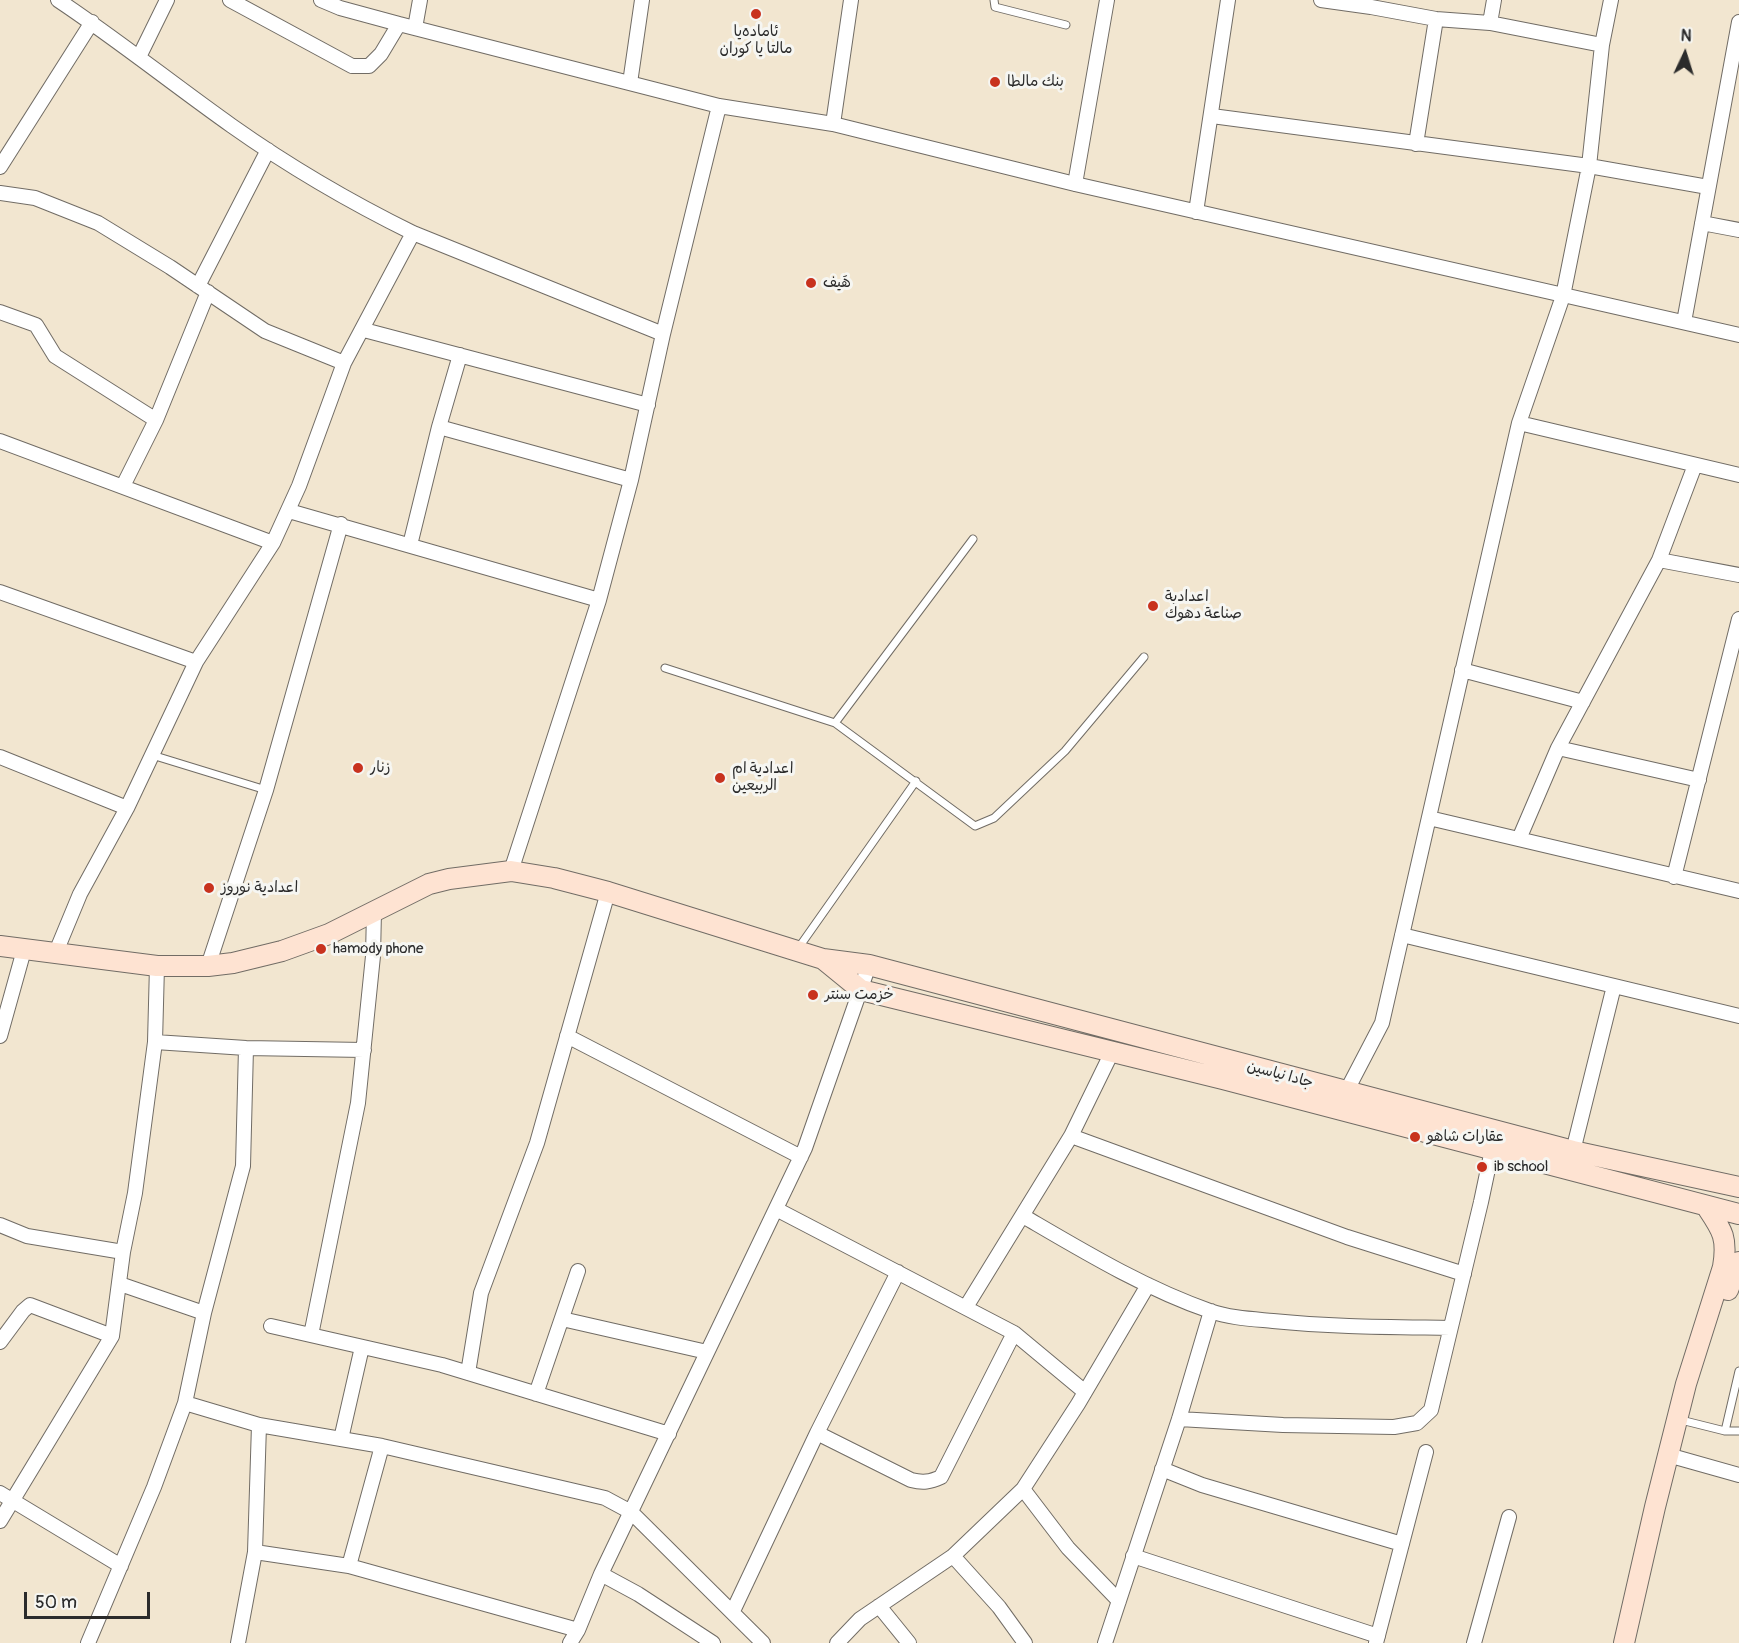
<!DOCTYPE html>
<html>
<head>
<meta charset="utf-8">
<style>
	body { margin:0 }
	#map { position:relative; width:1739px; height:1643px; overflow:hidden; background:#f2e6d0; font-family:Pangolin,sans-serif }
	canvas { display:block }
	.north { position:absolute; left:1655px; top:24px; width:60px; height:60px; -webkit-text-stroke:4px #f6f6f2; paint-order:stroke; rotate:4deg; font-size:16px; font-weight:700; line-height:24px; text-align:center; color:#2b2b2b }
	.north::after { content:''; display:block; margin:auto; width:21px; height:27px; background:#2b2b2b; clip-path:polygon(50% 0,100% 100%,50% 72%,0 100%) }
	.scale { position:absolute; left:24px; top:1592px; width:126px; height:27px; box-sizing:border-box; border:3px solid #2b2b2b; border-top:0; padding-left:8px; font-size:18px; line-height:21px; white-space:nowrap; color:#2b2b2b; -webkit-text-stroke:4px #f6f6f2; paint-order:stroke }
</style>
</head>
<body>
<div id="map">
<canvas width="1739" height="1643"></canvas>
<div class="north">N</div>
<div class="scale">50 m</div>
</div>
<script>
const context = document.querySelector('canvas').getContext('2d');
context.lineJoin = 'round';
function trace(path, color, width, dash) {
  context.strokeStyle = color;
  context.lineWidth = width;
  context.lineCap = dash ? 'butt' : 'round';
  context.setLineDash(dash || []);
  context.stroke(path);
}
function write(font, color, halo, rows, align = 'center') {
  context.font = font + ' Pangolin,"Playpen Sans Arabic",sans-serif';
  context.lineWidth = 6;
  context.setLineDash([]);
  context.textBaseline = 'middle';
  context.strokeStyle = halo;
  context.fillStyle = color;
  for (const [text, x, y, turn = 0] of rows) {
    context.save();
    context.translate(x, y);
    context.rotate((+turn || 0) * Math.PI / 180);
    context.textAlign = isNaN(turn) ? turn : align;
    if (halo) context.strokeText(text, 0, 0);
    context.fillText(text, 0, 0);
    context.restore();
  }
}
const lane = new Path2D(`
	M994 0 995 7 1066 25
	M665 668 835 723 975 826 994 818 1065 751 1144 657
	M835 723 973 539
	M152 755 266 790
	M797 950 916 781
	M1685 1421 1725 1431H1739
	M1725 1431 1739 1371`);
const street = new Path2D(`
	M58 0C118 40 174 85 232 126 290 167 350 202 413 233L663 334
	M230 0 352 66H369L381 54 399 24
	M321 0 340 8 399 24 719 106 833 124 1075 184 1739 335
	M1321 0 1371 7 1436 19 1490 23 1602 45
	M1490 23 1494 0
	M415 28 420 0
	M139 57 167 0
	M630 83 642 0
	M1212 116 1589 166 1708 187
	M833 124 851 0
	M1416 144 1436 19
	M0 167 92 22
	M1075 184 1107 0
	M0 193 35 198 98 223 170 267 265 331 344 363
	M1196 212 1228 0
	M1702 223 1739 230
	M198 286 268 150
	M0 312 36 325 55 356 156 420
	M1684 322 1739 22
	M364 330 648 405
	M1519 423 1739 475
	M439 427 631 480
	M0 441 273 543
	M123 486 156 420 208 292
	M289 511 599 600
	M410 545 439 427 460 355
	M1659 560 1739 575
	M0 592 196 662
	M1462 670 1583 702
	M1558 748 1699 780
	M0 757 127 808
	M1429 818 1739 891
	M1519 839 1558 748 1659 560 1695 465
	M511 871 599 600 631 480 663 334 719 106
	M1674 877 1739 619
	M1402 935 1739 1016
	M56 952 80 894 127 808 196 662 273 543 299 486 344 363 413 233
	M208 966 266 790 341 524
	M0 1036 24 950
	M567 1036 801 1157
	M155 1042 246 1048 364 1050
	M1346 1092 1382 1023 1519 423 1563 296 1589 166 1602 45 1611 0
	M1071 1136 1347 1237 1464 1274
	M1573 1151 1614 986
	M776 1209 1014 1333 1085 1392
	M1023 1216C1083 1251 1144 1288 1210 1311 1230 1318 1252 1319 1273 1321 1332 1327 1390 1327 1450 1328
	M0 1225 27 1236 123 1252
	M120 1284 204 1313
	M966 1307 1071 1136 1112 1052
	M562 1319 707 1352
	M271 1326 442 1365 669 1434
	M311 1335 358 1103 373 956 374 911
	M0 1342 23 1311 30 1305 112 1336
	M468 1373 481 1293 537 1143 608 892
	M536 1394 578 1271
	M185 1403 259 1425 382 1446 605 1498 631 1512 763 1643
	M1179 1419 1283 1425 1394 1427 1417 1423 1431 1410 1481 1202 1492 1150
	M817 1433 911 1480C923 1483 930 1482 941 1477L1014 1333
	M341 1439 362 1347
	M1675 1457 1739 1475
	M1162 1469 1202 1485 1402 1544
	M1023 1489 1068 1548 1119 1601
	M0 1493 121 1566
	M0 1521 112 1336 123 1252 135 1193 155 1042 157 966
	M255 1552 349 1566 578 1630
	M953 1556 999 1607 1025 1643
	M1133 1556 1378 1636
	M349 1566 382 1446
	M601 1574 638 1594 713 1643
	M879 1606 909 1643
	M733 1611 817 1433 898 1272
	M88 1643 154 1487 185 1403 204 1313 243 1166 246 1048
	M238 1643 255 1552 259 1425
	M570 1643 578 1630 601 1574 805 1148 869 965
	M837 1643 860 1619 953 1556 1023 1489 1078 1404 1148 1285
	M1105 1643 1179 1419 1211 1311
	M1376 1643 1426 1452
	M1474 1643 1509 1517`);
const secondary = new Path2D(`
	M0 946 157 966H208L233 963 282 951 329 934 429 884 449 879 511 871 554 878 608 892 823 959 861 990 1223 1079 1739 1214
	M823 959 869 965 1573 1151 1739 1187
	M1728 1290 1739 1262
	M1624 1643 1655 1507 1686 1384 1723 1267C1728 1237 1722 1230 1706 1206`);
trace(lane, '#716c65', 9);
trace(street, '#716c65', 16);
trace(secondary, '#716c65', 22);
trace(lane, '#fff', 7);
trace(street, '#fff', 14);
trace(secondary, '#fee3d2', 20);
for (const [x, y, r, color] of [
	[756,14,6,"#c8321e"],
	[995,82,6,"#c8321e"],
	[811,283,6,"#c8321e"],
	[1153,606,6,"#c8321e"],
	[358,768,6,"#c8321e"],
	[720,778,6,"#c8321e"],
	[209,888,6,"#c8321e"],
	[321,949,6,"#c8321e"],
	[813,995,6,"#c8321e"],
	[1415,1137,6,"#c8321e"],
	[1482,1167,6,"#c8321e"]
]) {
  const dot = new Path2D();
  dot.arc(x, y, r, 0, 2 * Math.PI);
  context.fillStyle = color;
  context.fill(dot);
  trace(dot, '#f6f6f2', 2);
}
write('15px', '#2b2b2b', '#f6f6f2', [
	["ئامادەيا",756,32,"center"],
	["مالتا يا كوران",756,49,"center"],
	["بنك مالطا",1007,82],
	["هَيف",823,283],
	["اعدادية",1165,597],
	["صناعة دهوك",1165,614],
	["زنار",370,768],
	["اعدادية ام",732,769],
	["الربيعين",732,786],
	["اعدادية نوروز",221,888],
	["hamody phone",333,949],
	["خزمت سنتر",825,995],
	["عقارات شاهو",1427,1137],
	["ib school",1494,1167]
], 'left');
write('15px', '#2b2b2b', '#f6f6f2', [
	["جادا نیاسین",1280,1075,15]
]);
</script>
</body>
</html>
